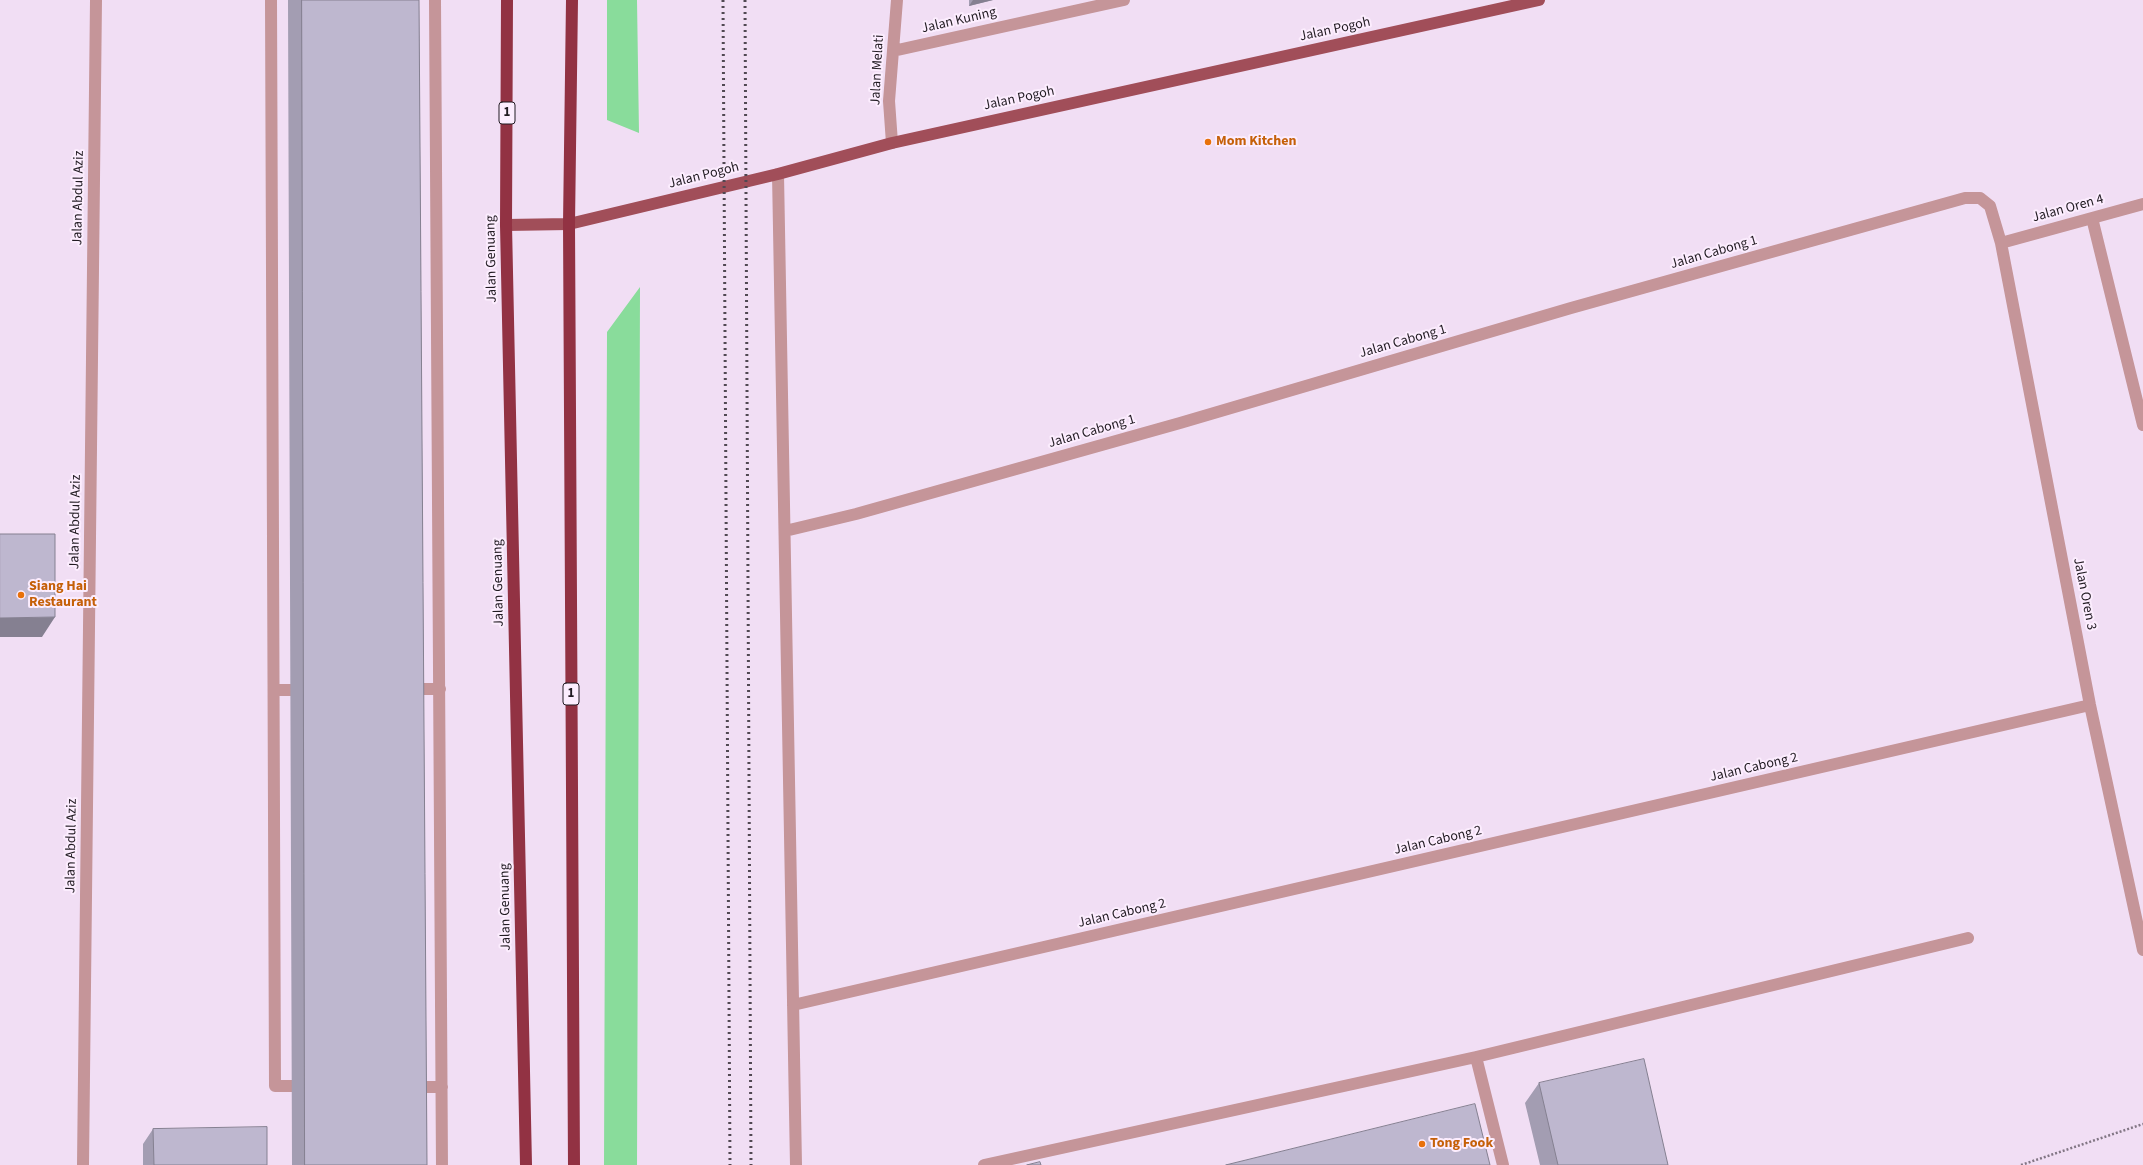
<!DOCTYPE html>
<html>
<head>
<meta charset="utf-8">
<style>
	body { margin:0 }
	canvas { display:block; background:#f1def4 }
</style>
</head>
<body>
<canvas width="2143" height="1165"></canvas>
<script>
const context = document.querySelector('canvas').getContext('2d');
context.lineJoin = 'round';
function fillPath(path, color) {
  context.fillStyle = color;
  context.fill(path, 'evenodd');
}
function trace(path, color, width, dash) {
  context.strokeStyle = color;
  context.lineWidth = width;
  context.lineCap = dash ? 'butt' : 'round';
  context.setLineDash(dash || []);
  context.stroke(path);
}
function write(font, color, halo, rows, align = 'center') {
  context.font = font + ' "Source Sans 3",sans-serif';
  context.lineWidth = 4;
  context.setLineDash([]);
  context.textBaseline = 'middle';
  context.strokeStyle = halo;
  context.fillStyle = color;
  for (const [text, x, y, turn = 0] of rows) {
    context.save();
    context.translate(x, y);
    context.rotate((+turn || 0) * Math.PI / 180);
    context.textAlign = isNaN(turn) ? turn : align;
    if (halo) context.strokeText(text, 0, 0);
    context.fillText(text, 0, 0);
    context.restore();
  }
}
fillPath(new Path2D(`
	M607 0H637L639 133 607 120Z
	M640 287 637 1165H604L607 332Z`), '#89dc9b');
trace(new Path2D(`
	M2021 1165 2143 1124`), '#827684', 2.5, [2, 2]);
trace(new Path2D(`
	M271 0 275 1086H306
	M435 0 442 1165
	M893 51 1124 0
	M892 143 889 101 897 0
	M778 174 796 1165
	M2092 218 2143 425
	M2001 243 2143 204
	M785 531 856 514 1180 423 1571 308 1965 198H1980L1990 206 2001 243 2090 705 2143 950
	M407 689H440
	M274 690H306
	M793 1005 2090 705
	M1476 1057 1503 1165
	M411 1087H442
	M83 1165 96 0
	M984 1165 1476 1057 1968 938`), '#c59599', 12);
trace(new Path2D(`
	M506 225 569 224 778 174 892 143 1539 0`), '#a14e59', 12);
trace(new Path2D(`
	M507 0 506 225 526 1165
	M572 0 569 224 574 1165`), '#923243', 12);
trace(new Path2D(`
	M723 0 730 1165
	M745 0 751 1165`), '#514852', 3, [2, 4]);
fillPath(new Path2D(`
	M288 0H419L427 1165H292Z
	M969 0H993L969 6Z
	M1539 1083 1668 1165H1540L1525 1103Z
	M153 1129 267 1165H143V1144Z`), '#a39db2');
fillPath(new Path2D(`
	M973 0H993L969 6Z
	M55 617 42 637H0V618Z`), '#858091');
const building = new Path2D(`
	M302 0H419L427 1165H305Z
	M0 534H55V617L0 618Z
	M1644 1059 1668 1165H1558L1539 1083Z
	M1475 1104 1490 1165H1226Z
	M267 1127V1165H154L153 1129Z
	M1040 1162 1041 1165H1027Z`);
fillPath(building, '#beb7cf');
trace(building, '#858091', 1);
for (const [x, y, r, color] of [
	[1208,142,4,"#e8710a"],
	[21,595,4,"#e8710a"],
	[1422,1144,4,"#e8710a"]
]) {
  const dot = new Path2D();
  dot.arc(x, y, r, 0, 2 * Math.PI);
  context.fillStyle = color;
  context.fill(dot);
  trace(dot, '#fcedfe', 1.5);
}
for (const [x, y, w] of [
	[507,113,16],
	[571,694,16]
]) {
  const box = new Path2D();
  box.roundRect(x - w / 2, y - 11, w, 22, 3);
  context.fillStyle = '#fcedfe';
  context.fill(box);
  trace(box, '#211b22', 1);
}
write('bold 13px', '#211b22', null, [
	["1",507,113],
	["1",571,694]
]);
write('14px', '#211b22', '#fcedfe', [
	["Jalan Kuning",959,21,-13],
	["Jalan Pogoh",1335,30,-12],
	["Jalan Melati",878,70,-87],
	["Jalan Pogoh",1019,99,-12],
	["Jalan Pogoh",704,176,-14],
	["Jalan Abdul Aziz",79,198,-89],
	["Jalan Oren 4",2068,209,-15],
	["Jalan Cabong 1",1714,253,-16],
	["Jalan Genuang",492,259,-91],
	["Jalan Cabong 1",1403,342,-16],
	["Jalan Cabong 1",1092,432,-16],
	["Jalan Abdul Aziz",76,522,-89],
	["Jalan Genuang",499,583,-91],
	["Jalan Oren 3",2084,594,79],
	["Jalan Cabong 2",1754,768,-13],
	["Jalan Cabong 2",1438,841,-13],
	["Jalan Abdul Aziz",72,846,-89],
	["Jalan Genuang",506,907,-91],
	["Jalan Cabong 2",1122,914,-13]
]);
write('bold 14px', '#c56008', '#fcedfe', [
	["Mom Kitchen",1216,142],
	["Siang Hai",29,587],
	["Restaurant",29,603],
	["Tong Fook",1430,1144]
], 'left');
</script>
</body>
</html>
